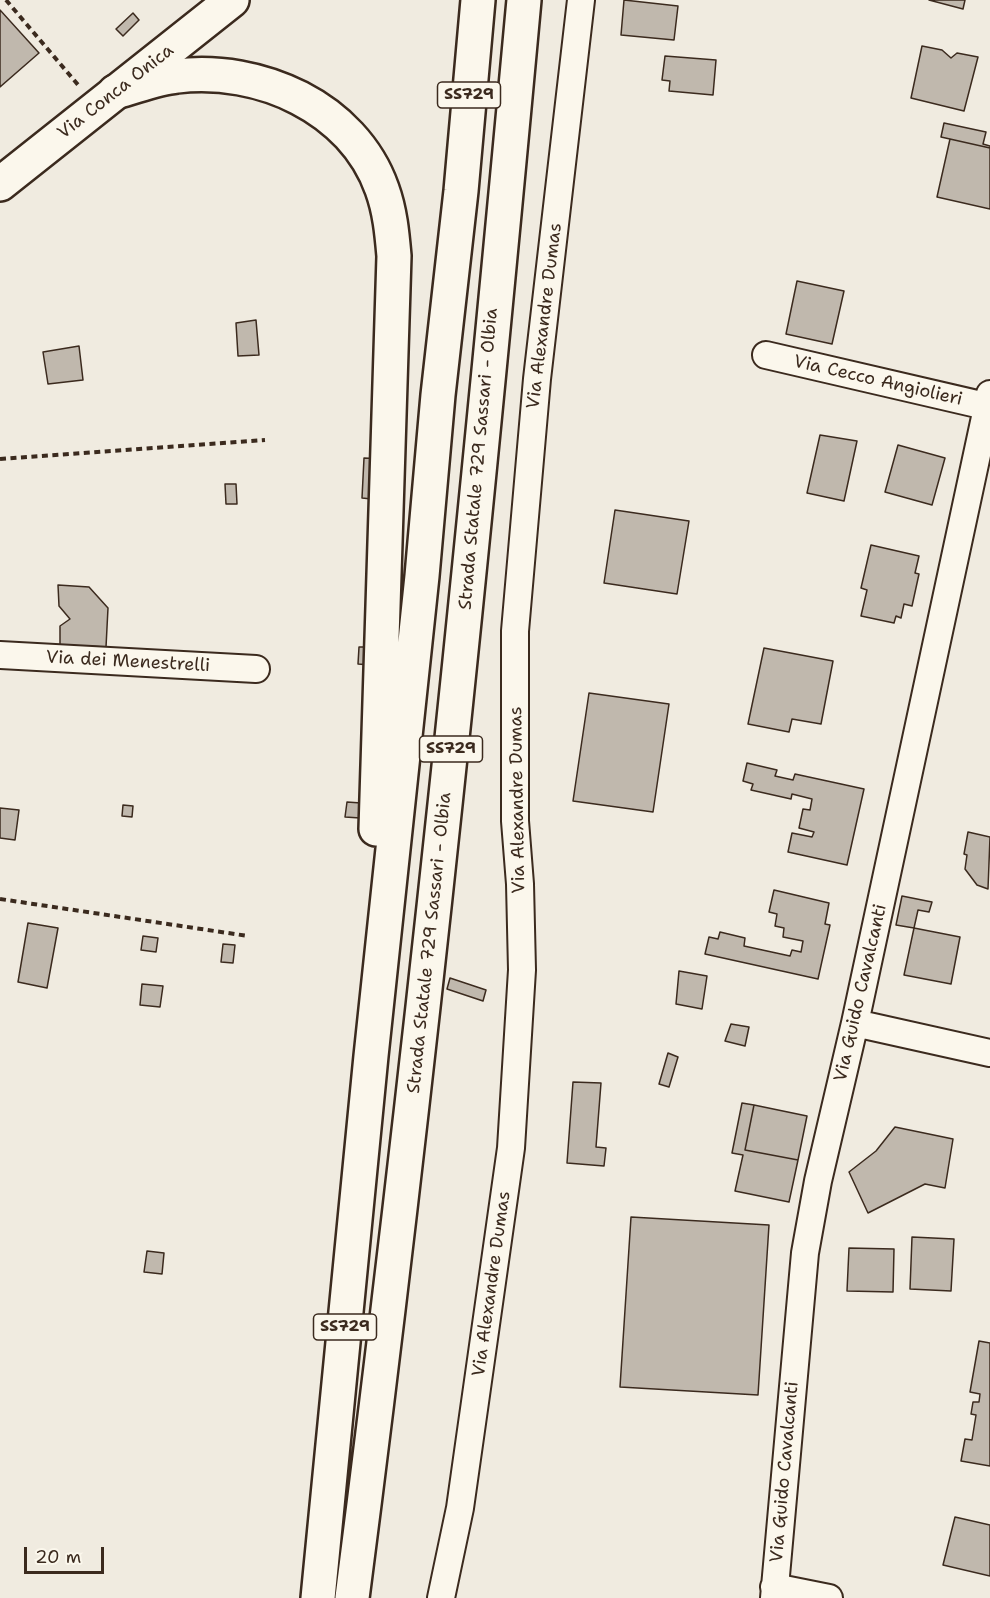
<!DOCTYPE html>
<html>
<head>
<meta charset="utf-8">
<style>
	body { margin:0 }
	#map { position:relative; width:990px; height:1598px; overflow:hidden; background:#f0ebe0; font-family:"Shantell Sans",sans-serif }
	canvas { display:block }
	.scale { position:absolute; left:24px; top:1547px; width:80px; height:27px; box-sizing:border-box; border:3px solid #3b2a1e; border-top:0; padding-left:8px; font-size:18px; line-height:21px; white-space:nowrap; color:#3b2a1e; -webkit-text-stroke:4px #fbf7ec; paint-order:stroke }
</style>
</head>
<body>
<div id="map">
<canvas width="990" height="1598"></canvas>
<div class="scale">20 m</div>
</div>
<script>
const context = document.querySelector('canvas').getContext('2d');
context.lineJoin = 'round';
function fillPath(path, color) {
  context.fillStyle = color;
  context.fill(path, 'evenodd');
}
function trace(path, color, width, dash) {
  context.strokeStyle = color;
  context.lineWidth = width;
  context.lineCap = dash ? 'butt' : 'round';
  context.setLineDash(dash || []);
  context.stroke(path);
}
function write(font, color, halo, rows, align = 'center') {
  context.font = font + ' "Shantell Sans",sans-serif';
  context.lineWidth = 4.5;
  context.setLineDash([]);
  context.textBaseline = 'middle';
  context.strokeStyle = halo;
  context.fillStyle = color;
  for (const [text, x, y, turn = 0] of rows) {
    context.save();
    context.translate(x, y);
    context.rotate((+turn || 0) * Math.PI / 180);
    context.textAlign = isNaN(turn) ? turn : align;
    if (halo) context.strokeText(text, 0, 0);
    context.fillText(text, 0, 0);
    context.restore();
  }
}
const building = new Path2D(`
	M624 0 678 6 674 40 621 35Z
	M929 0H965L963 9Z
	M0 10 39 53 0 87Z
	M133 13 139 20 123 36 116 29Z
	M922 46 942 50 951 58 957 53 978 57 964 111 911 98Z
	M665 56 716 60 713 95 669 91 670 81 662 80Z
	M944 123 986 132 983 144 990 146V148L941 137Z
	M950 139 990 148V209L937 197Z
	M797 281 844 291 832 344 786 334Z
	M256 320 259 355 238 356 236 323Z
	M79 346 83 380 48 384 43 352Z
	M820 435 857 441 844 501 807 493Z
	M898 445 945 458 932 505 885 492Z
	M364 458 384 459 381 500 362 498Z
	M225 484H236L237 504H226Z
	M615 510 689 521 677 594 604 583Z
	M871 545 919 556 915 573 919 574 912 606 904 604 901 618 896 616 894 623 861 616 867 590 861 588Z
	M58 585 89 587 108 608 106 647 60 645V626L70 619 59 606Z
	M359 647H371L370 665 358 664Z
	M764 648 833 661 821 724 792 719 789 732 748 724Z
	M589 693 669 704 653 812 573 801Z
	M747 763 777 770 775 776 793 780 795 774 864 789 847 865 788 852 792 833 812 837 814 832 799 828 803 809 810 810 812 799 792 794 791 799 751 790 753 784 743 781Z
	M347 802 361 803 360 818 345 817Z
	M123 805 133 806 132 817 122 816Z
	M0 808 19 810 15 840 0 838Z
	M968 832 990 837 988 889 977 885 965 869 967 855 964 854Z
	M774 890 829 903 825 924 830 925 818 979 705 954 709 937 718 939 720 932 745 938 744 946 790 956 792 950 801 952 803 941 783 937 784 928 775 926 777 914 769 912Z
	M902 896 932 902 929 912 918 910 914 928 896 925Z
	M28 923 58 928 47 988 18 982Z
	M914 928 960 937 951 984 904 975Z
	M143 936 158 938 156 952 141 950Z
	M223 944 235 945 233 963 221 962Z
	M679 971 707 976 702 1009 676 1004Z
	M450 978 486 990 483 1001 447 989Z
	M142 984 163 986 160 1007 140 1005Z
	M731 1024 749 1027 745 1046 725 1041Z
	M668 1053 678 1057 669 1087 659 1084Z
	M573 1082 601 1083 596 1147 606 1148 604 1166 567 1163Z
	M742 1103 754 1105 745 1150 798 1160 789 1202 735 1191 743 1155 732 1153Z
	M754 1105 807 1116 798 1160 745 1150Z
	M895 1127 953 1139 945 1188 925 1184 868 1213 849 1172 876 1151Z
	M631 1217 769 1225 758 1395 620 1387Z
	M912 1237 954 1239 951 1291 910 1289Z
	M849 1248 894 1249 893 1292 847 1291Z
	M147 1251 164 1253 162 1274 144 1272Z
	M979 1341 990 1343V1466L961 1461 965 1439 972 1440 976 1415 971 1414 973 1402H979L980 1394 970 1392Z
	M955 1517 990 1525V1576L943 1565Z`);
fillPath(building, '#c0b8ad');
trace(building, '#3b2a1e', 1.5);
const street = new Path2D(`
	M766 355 990 407
	M0 655 256 669
	M855 1023 990 1053
	M774 1587 829 1598
	M441 1598 460 1508 511 1148 522 970 520 884 515 821V631L537 379 581 0
	M774 1598 805 1253 818 1181 855 1023 990 394`);
const secondary = new Path2D(`
	M0 184 232 0`);
const highway = new Path2D(`
	M115 92C135 87 156 78 177 76 259 66 353 107 382 189 390 211 392 233 394 256L376 829
	M318 1598 371 1056 422 576 438 395 461 191 478 0
	M352 1598C421 1067 475 533 524 0`);
trace(street, '#3b2a1e', 30);
trace(secondary, '#3b2a1e', 38);
trace(highway, '#3b2a1e', 38);
trace(new Path2D(`
	M6 0 79 86
	M0 459 265 440
	M0 899 248 936`), '#3b2a1e', 4, [6, 4.5]);
trace(street, '#fbf7ec', 26);
trace(secondary, '#fbf7ec', 33);
trace(highway, '#fbf7ec', 33);
for (const [x, y, w] of [
	[469,95,63],
	[451,749,63],
	[345,1327,63]
]) {
  const box = new Path2D();
  box.roundRect(x - w / 2, y - 13, w, 26, 4.5);
  context.fillStyle = '#fbf7ec';
  context.fill(box);
  trace(box, '#3b2a1e', 1.5);
}
write('bold 16px', '#3b2a1e', null, [
	["SS729",469,95],
	["SS729",451,749],
	["SS729",345,1327]
]);
write('18px', '#3b2a1e', '#fbf7ec', [
	["Via Conca Onica",116,92,-38],
	["Via Alexandre Dumas",545,316,-83],
	["Via Cecco Angiolieri",878,381,13],
	["Strada Statale 729 Sassari - Olbia",479,459,-85],
	["Via dei Menestrelli",128,662,3],
	["Via Alexandre Dumas",518,800,-91],
	["Strada Statale 729 Sassari - Olbia",430,943,-84],
	["Via Guido Cavalcanti",861,993,-77],
	["Via Alexandre Dumas",492,1284,-82],
	["Via Guido Cavalcanti",785,1472,-85]
]);
</script>
</body>
</html>
